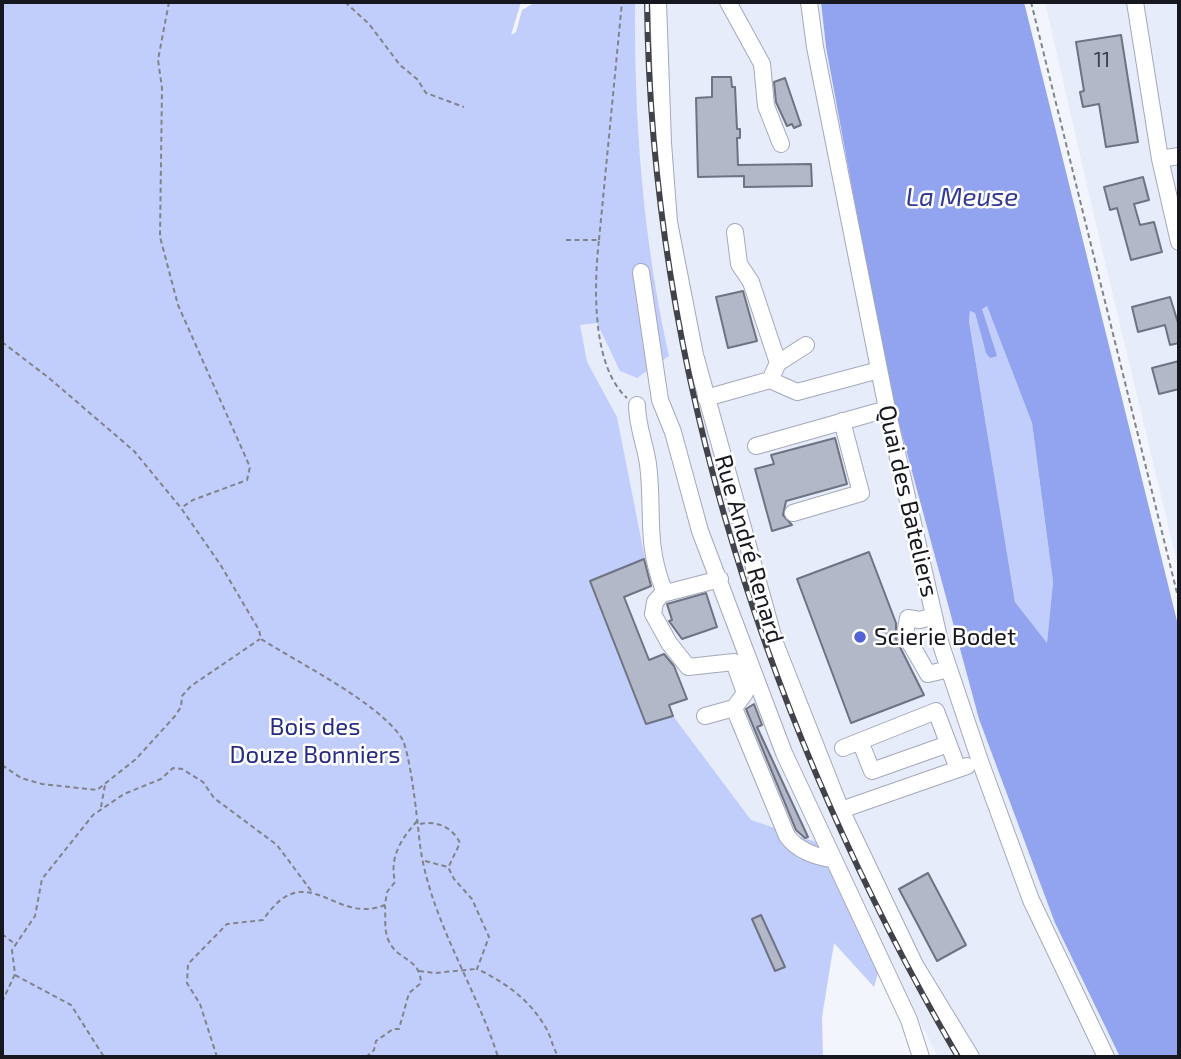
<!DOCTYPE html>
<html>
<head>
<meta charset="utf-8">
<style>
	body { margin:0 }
	#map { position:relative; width:1181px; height:1059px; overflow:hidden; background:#f2f5fc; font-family:"Exo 2",sans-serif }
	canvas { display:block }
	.frame { position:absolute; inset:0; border:4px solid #17181f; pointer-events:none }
</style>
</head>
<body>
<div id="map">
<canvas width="1181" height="1059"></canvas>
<div class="frame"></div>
</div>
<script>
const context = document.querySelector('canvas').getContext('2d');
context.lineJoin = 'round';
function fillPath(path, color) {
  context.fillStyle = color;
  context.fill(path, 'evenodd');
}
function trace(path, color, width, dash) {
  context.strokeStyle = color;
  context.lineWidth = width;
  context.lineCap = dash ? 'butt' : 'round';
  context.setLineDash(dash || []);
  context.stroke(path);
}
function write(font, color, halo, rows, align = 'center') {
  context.font = font + ' "Exo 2",sans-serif';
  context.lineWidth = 5;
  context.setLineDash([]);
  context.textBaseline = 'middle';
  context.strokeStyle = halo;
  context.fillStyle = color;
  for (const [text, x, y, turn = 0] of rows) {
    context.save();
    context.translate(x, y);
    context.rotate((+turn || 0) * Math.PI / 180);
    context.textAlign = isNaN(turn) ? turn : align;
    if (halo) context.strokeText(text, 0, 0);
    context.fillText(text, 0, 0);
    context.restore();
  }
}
fillPath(new Path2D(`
	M635 2H821L826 47 888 383 979 719 1055 923 1120 1057H938L855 894 797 923 646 724 591 582 542 352 635 35Z
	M1045 2H1179V571L1094 216Z`), '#e7ecfb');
fillPath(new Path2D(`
	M2 2H521L511 35 516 32 522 10 536 2H635C634 120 643 240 669 356L637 378 620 371 597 323 580 325 587 362 617 417 645 559 605 619 646 723 673 716 751 820 816 842 878 973 874 987 834 943 822 1017 823 1057H2Z
	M987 306 1032 423 1053 582 1047 644 1015 602 969 321 970 311 975 313 986 353 982 308Z`), '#c1cdfb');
fillPath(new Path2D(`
	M821 2H1024L1179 629V1057H1120L1055 923 979 719 888 383 826 47ZM987 306 1032 423 1053 582 1047 643 1015 602 969 321 970 311 975 313 986 353 990 358 997 356 982 309Z`), '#92a3f0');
const building = new Path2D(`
	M1121 35 1138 142 1106 147 1099 104 1083 107 1080 92 1084 91 1076 42Z
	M712 77H731L732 87H735L737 129H740V138H737L738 165 811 164 812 186 744 187V176L698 177 696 98 712 97Z
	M785 78 801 125 794 128 792 124 787 126 776 102 774 82Z
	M1143 177 1149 200 1134 204 1140 225 1154 222 1162 252 1131 260 1117 208 1110 210 1104 187Z
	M743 291 757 341 728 348 716 297Z
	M1170 297 1179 326V343L1170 345 1165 325 1138 332 1132 307Z
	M1179 361V389L1159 394 1152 368Z
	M835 438 847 484 786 501 783 515 792 525 772 531 755 469 774 464 771 455Z
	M869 552 896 623V639L924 695 851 723 797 579Z
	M644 559 651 586 624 597 649 660 664 654 674 666 687 699 669 705 673 716 646 724 590 581Z
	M706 593 717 627 682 639 669 621 672 620 667 604Z
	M754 704 762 725 757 727 808 837 805 838 796 830 746 709Z
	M928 873 966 945 937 961 899 889Z
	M761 915 785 967 775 971 752 919Z`);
fillPath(building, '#b3b8c9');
trace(building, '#6e7383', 2);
const minor = new Path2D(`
	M658 2 663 143 669 222 695 355 775 643 841 810 915 965 971 1057
	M728 2 762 64 766 106 781 144
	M809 2 815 47 887 409 940 642 980 761 1031 900 1106 1057
	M1135 2 1160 159 1179 242
	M1160 159 1179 156
	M735 232 739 264 751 282 778 363 770 380
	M641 272 660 400 673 432 700 531 784 753 909 1020 921 1057
	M778 363 806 345
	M706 398 770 380 797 392 879 370
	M637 405C637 426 645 443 648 464 654 510 645 541 663 588
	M756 446 887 409
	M793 513 861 493 842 421
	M720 579 662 594 655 602 653 614 669 643 688 667 734 662 744 666
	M934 616 920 620 908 618 905 634 928 674 949 669
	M734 662 745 693 734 708 787 836C797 850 816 857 832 859
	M705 716 734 708
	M860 741 872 771 948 744
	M843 748 936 711 958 769
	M841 810 967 766`);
trace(minor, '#a4a8ba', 18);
trace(new Path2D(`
	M169 2 158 60 162 88 160 237 178 305 250 467 247 480 193 500 181 508
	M345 2 369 24 400 65 417 79 426 93 464 107
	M1031 2 1179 601
	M566 240H599C594 283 591 366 627 398
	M599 240 622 2
	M2 342 49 378 134 451 181 508 220 564 259 630 261 639C299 663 377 702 401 737 410 750 417 817 419 836 426 913 475 984 498 1057
	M2 765 21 778 42 784 97 790 136 759 175 716 181 707 182 696 191 686 260 639
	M101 807 105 785
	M420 824C437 820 453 828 460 843L449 866
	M425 861 448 867 454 879 472 899 489 937 477 969C505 982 530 1000 546 1028 552 1038 552 1048 559 1057
	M2 934 15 944
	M419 971 435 973 476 969
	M15 975 71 1005 104 1057
	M2 1002 15 974 12 950 35 916 42 879 93 815 124 794 161 779 173 768 182 769 203 782 214 798 277 845 312 892
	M217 1057 200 1004 187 983 188 964 227 924 263 920C307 855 334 926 385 905L387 892 395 882C389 856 402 838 418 820
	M366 1057 374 1050 376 1041 393 1029H399L409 993 421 983C420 959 401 961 391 945 383 933 386 919 385 906`), '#81838a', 2, [5, 3.5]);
trace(minor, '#fff', 16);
const rail = new Path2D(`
	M647 2C651 374 772 737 958 1057`);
trace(rail, '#42434a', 6);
trace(rail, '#fff', 3.5, [10]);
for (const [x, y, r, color] of [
	[860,637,7,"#5462d8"]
]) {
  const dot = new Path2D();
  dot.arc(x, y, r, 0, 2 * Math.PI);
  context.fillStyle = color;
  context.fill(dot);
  trace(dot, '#fff', 2.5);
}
write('21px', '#3e404a', null, [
	["11",1102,60]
]);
write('24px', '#17181f', '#fff', [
	["Quai des Bateliers",908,501,77],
	["Rue André Renard",749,549,74]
]);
write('24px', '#17181f', '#fff', [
	["Scierie Bodet",874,637]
], 'left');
write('24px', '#262a82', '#fff', [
	["Bois des",315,727],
	["Douze Bonniers",315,755]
]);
write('italic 26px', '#333b94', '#fff', [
	["La Meuse",962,197]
]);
</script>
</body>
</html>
